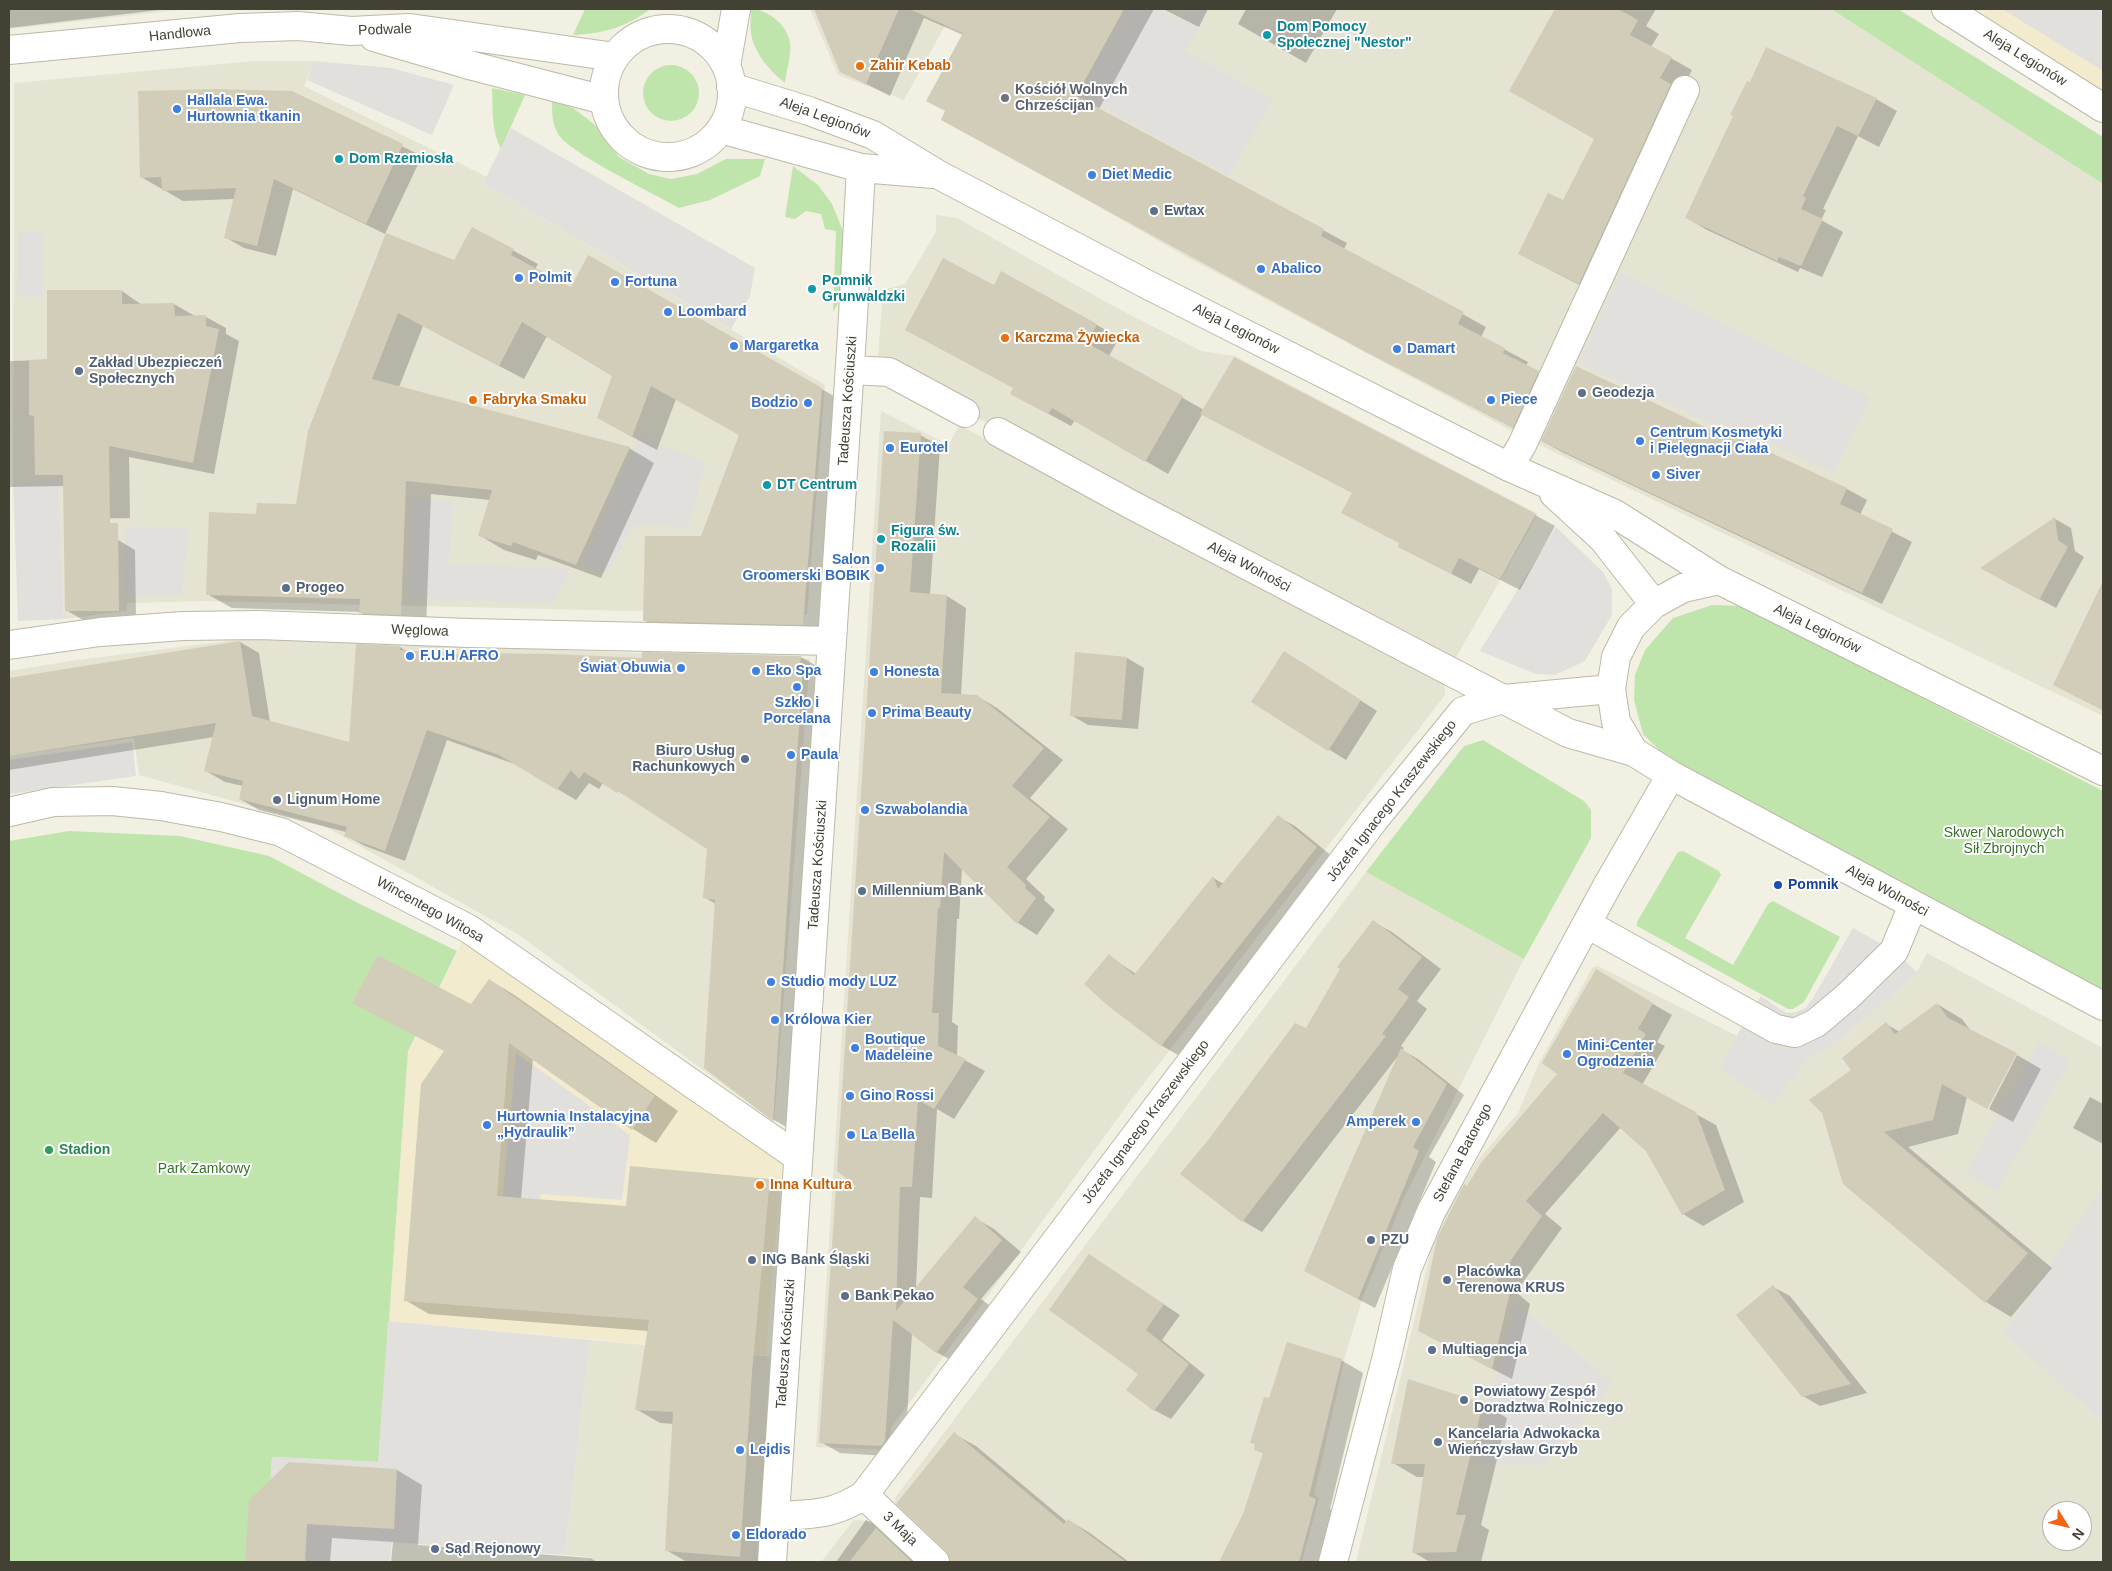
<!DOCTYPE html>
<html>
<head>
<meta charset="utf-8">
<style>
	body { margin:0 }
	#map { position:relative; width:2112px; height:1571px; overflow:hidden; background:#f1f0e3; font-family:Arial,sans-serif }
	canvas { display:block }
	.frame { position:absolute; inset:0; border:10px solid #434034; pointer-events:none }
	.north { position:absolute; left:2042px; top:1501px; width:50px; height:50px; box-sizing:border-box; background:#fff; border:1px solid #b4b3ae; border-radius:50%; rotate:126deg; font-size:14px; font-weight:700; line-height:20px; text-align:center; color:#434034 }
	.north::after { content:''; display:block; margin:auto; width:18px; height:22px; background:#f46417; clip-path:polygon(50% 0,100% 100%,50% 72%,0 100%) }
</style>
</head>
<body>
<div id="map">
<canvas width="2112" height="1571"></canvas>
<div class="frame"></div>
<div class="north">N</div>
</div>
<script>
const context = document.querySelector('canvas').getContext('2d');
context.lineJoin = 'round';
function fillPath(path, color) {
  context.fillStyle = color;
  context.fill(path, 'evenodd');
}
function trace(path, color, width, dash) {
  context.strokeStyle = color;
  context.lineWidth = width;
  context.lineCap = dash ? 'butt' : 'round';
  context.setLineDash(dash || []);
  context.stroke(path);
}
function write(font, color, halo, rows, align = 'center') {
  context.font = font + ' Arial,sans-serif';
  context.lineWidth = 4;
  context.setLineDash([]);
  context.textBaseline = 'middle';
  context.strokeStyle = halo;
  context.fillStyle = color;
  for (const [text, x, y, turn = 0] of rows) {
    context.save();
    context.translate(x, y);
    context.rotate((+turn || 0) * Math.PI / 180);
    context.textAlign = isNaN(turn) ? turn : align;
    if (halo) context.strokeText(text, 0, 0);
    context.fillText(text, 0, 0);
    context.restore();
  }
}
fillPath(new Path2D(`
	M9 9H188L9 29Z
	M810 9H954L904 100 838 75Z
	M1124 9H1831L2103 184V716L1525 438 1185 256 1059 184 1100 108 1076 96Z
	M255 61H313L304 86 487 177 483 183 825 385 807 615 202 601 127 603V611L64 619 59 482 13 483 14 83Z
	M936 215 957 218 1115 307 1201 351 1235 356 1538 514 1454 661 1042 446 965 413 877 372 883 290 905 284 936 232Z
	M881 411 949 445 959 425 1444 684 1445 695 1131 1100 891 1428 888 1450 816 1447Z
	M243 639 810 659 774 1122 519 935 324 826 139 775 134 738 9 756V671L70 661Z
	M1366 872 1524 959 1405 1196 1363 1297 1346 1353 1314 1495 1319 1498 1302 1562H956L895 1505V1498Z
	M1927 953 2103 1048V1562H1356L1435 1234 1477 1161 1518 1113 1539 1063 1593 967 1598 966 1737 1036 1720 1068 1806 1059 1836 1043 1879 1007 1917 972ZM2052 1511H2082V1541H2052Z
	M590 1340 785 1358 772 1562H590V1557L565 1555Z
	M854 1520 870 1521 915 1562H821Z`), '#e5e3d1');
fillPath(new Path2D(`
	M1982 9H2103V92L1988 22Z
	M469 929 782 1163 766 1355 389 1321 408 1051Z`), '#f3ebce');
fillPath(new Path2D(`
	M585 9H650C628 27 601 34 573 35Z
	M751 9C768 9 788 26 790 43 792 53 786 72 785 83 770 71 754 53 751 33 750 26 751 17 751 9Z
	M1831 9H1898L2103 137V184Z
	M643 93a28 28 0 1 1 56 0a28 28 0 1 1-56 0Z
	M492 88 525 95 501 149C491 130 493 109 492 88Z
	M552 100 573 108 585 117 596 126 619 157 649 174 671 179 697 174 726 159H765L760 176 710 200 679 208C655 194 569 153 558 134 552 123 552 112 552 100Z
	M793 166 818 185 832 204 843 231 845 266 841 298 833 312 836 231 825 229 821 214 806 211 795 219 785 217Z
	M1712 605 1744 606 2103 791V997L1664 755 1643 734 1634 700 1635 675 1645 650 1673 618Z
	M1483 740 1584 801 1591 810V838L1524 959 1366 872 1464 746Z
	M69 831 180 836 269 856 356 902 457 951 408 1051 379 1462 272 1457 266 1562H9V841Z
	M1683 851 1719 871 1721 875 1685 938 1733 965 1768 904 1773 901 1840 937 1804 1002 1793 1009H1788L1637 926V922L1678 852Z`), '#c0e5ac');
fillPath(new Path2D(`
	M1126 9H1156L1180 21 1186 9H1208L1185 51 1273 100 1228 176 1080 95Z
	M2002 9H2103V71Z
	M313 61 391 68 454 85 432 135 307 80Z
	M511 128 755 268 750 296 731 329 483 183Z
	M19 231H44L43 297 17 296Z
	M1621 272 1870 398 1834 473 1756 437 1753 442 1579 363Z
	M639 436 706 463 688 527 633 525 607 574 582 564Z
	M59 481 64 619 18 621 13 483Z
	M412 499 453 502 448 564 571 569 553 603 409 598Z
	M125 527 189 528 181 595H124Z
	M1556 527 1603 572 1612 589V615L1585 661 1555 675 1536 674 1480 651Z
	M132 742 136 776 9 794V760Z
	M1853 928 1894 951 1917 972 1879 1007 1836 1043 1807 1059 1773 1104 1720 1068 1749 1013 1761 996 1786 1013 1796 1012 1805 1008 1813 998Z
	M2039 1043 2070 1060 1997 1191 1966 1173Z
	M516 1053 630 1135 622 1200 541 1194 537 1227 500 1225Z
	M2103 1187V1421L2004 1333Z
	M1516 1304 1613 1383 1545 1464 1475 1463Z
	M388 1321 590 1340 565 1555 392 1542 390 1562H266L272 1457 378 1462Z`), '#e2e0dc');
fillPath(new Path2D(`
	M9 9H167L9 28Z
	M815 9H1154L1099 109 1323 230 1347 243 1344 249 1486 327 1481 337 1528 362 1526 366 1561 386 1536 440 1389 363 947 111 963 35 924 18 890 96 841 71Z
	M1163 9H1208L1199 27Z
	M1246 9H1337L1306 63 1238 24Z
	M1557 9H1656L1646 26 1659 34 1651 47 1692 70 1681 91 1601 296 1519 254 1563 202 1596 139 1510 91Z
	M1750 84 1876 99 1897 111 1879 147 1858 136 1823 209 1826 210 1821 220 1843 232 1822 277 1800 268 1798 272 1707 230 1687 218Z
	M291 92 422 156 385 234 293 189 276 256 244 248 225 237 234 199 183 201 141 177Z
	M472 228 538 264 535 269 572 289 589 256 846 403 828 638 669 635 644 620 702 537 741 435 676 399 657 450 623 432 614 376 547 336 524 379 423 326 399 387 629 448 654 463 601 578 538 555 536 560 504 550 479 535 490 500 431 494 426 628 385 627 360 612 232 608 207 594 257 515 297 505 387 235 455 261Z
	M994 287 1097 325 1119 338 1109 356 1204 410 1535 515 1555 526 1520 590 1479 569 1471 584 1419 557 1401 544 1353 493 1203 413 1168 474 1075 420 1071 426 1034 406 1014 389Z
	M122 291 142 305 174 304 195 316 206 317 226 328V334L239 341 214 474 129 457 130 518 85 519 65 486 9 487V361L48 360Z
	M1727 434 1847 489 1867 500 1860 515 1912 542 1882 604 1562 452 1542 441 1725 438Z
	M920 435 940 446 930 595 947 596 966 608 961 695 977 696 997 708 1063 760 1030 798 1068 829 1026 879 1045 897 1044 900 1055 910 1037 935 1018 923 962 869 959 919H957L952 1022 958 1026 957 1056 985 1071 954 1119 937 1109 932 1198 920 1197 916 1288 975 1218 994 1229 1021 1252 981 1299 997 1311 956 1363 936 1352 912 1333 905 1452 901 1457 840 1453 821 1442 861 1188Z
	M2055 519 2071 528 2075 551 2084 557 2056 608 1998 577Z
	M118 540 135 550 136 620H83L66 610Z
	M2083 626 2103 636V710L2071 694Z
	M240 642 259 653 270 722 350 743 400 647 408 652 474 657 643 659 801 657 820 668 792 1130 774 1120 705 1068 716 904 704 897 708 848 637 802 603 783 599 789 589 783 576 800 517 765 447 740 405 861 365 846 345 835 346 832 259 810 240 799 243 786 225 782 206 771 214 737 9 770V679Z
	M1127 658 1144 668 1138 729 1088 725 1071 715Z
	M1301 662 1377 711 1346 760 1253 702Z
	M1278 817 1295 826 1333 857 1178 1055 1161 1045 1109 956 1136 974 1213 878 1224 884Z
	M1373 922 1392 932 1441 969 1417 1001 1427 1009 1401 1046 1404 1048 1402 1050 1418 1059 1464 1095 1429 1157 1436 1162 1375 1308 1322 1280 1398 1056 1262 1232 1243 1221 1306 1030Z
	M1596 971 1672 1015 1657 1042 1665 1046 1642 1085 1716 1125 1744 1202 1703 1226 1683 1214 1647 1151 1621 1127 1545 1214 1562 1228 1516 1292 1530 1304 1512 1379 1440 1342 1467 1187 1559 1074Z
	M489 980 513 994 678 1111 656 1143 633 1129 533 1058 521 1199 627 1207 770 1180 793 1194 764 1562H687L666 1550 674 1424 660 1423 636 1409 648 1331 429 1314 405 1300 445 1051 472 1005Z
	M1937 1004 1962 1019 1971 1031 1967 1097 1958 1134 1908 1147 2052 1268 2011 1317 1986 1302 1844 1183 1853 1070 1886 1024 1900 1032Z
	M2017 1055 2041 1069 2013 1122 1989 1109Z
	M2090 1097 2103 1104V1144L2073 1128Z
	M1090 1256 1180 1315 1162 1340 1205 1375 1171 1419 1154 1410Z
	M1773 1287 1790 1296 1867 1393 1820 1406 1803 1396Z
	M1341 1360 1363 1373 1330 1509 1337 1513 1324 1562H1220L1245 1515 1264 1454 1255 1449 1256 1445 1252 1442 1270 1400Z
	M1409 1381 1483 1404 1507 1418 1481 1525 1489 1530 1481 1562H1430L1413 1552 1424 1477H1417L1393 1463Z
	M954 1434 976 1446 1067 1522 1068 1520 1090 1533 1129 1562H963L938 1538Z
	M289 1464 397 1470 422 1485 418 1545 590 1558 597 1562H391L393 1542 332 1538 330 1562H246L250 1500Z
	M866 1520 888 1532 919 1562H836Z`), '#0003');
fillPath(new Path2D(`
	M814 9H899L866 84 840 72Z
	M909 9H1124L1076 96 1324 229 1321 236 1464 312 1458 324 1505 348 1503 353 1539 371 1513 428 1364 351 941 120 945 111 926 101 963 33Z
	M1555 9H1618L1638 20 1630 35 1672 57 1660 78 1671 84 1579 284 1518 254 1548 193 1563 200 1594 139 1509 91Z
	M1766 47 1877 98 1858 136 1837 126 1803 196 1806 198 1801 209 1823 219 1801 266 1779 257 1777 261 1685 218 1733 116 1730 115 1747 81 1750 82Z
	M216 89 292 91 403 144 366 224 274 179 257 246 224 238 236 188 162 191 161 177 140 178 138 91Z
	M472 227 514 249 511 255 571 287 588 255 822 388 803 625 643 621 645 536H701L739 435 651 386 632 437 597 418 612 376 522 322 499 366 398 313 372 379 630 447 576 565 513 542 511 546 478 536 492 490 406 481 401 615 359 613 360 599 206 595 209 512 256 514 257 503 296 504 308 431 386 233 454 260Z
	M943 258 994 285 1001 271 1097 324 1087 343 1183 396 1145 462 1052 408 1048 414 1010 394 1013 388 905 330Z
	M47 290H122V304L174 303 175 316 206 315V326L219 329 193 463 109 446 110 523H118L119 611H65L63 475H35L34 416 29 415V360L47 359Z
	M1234 357 1536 514 1500 579 1459 558 1451 574 1398 547 1399 543 1341 513 1352 493 1200 414Z
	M1576 366 1724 436 1726 432 1847 488 1840 504 1893 529 1862 593 1541 441Z
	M884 431 921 433 910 592 947 595 941 693 977 695 1044 748 1012 786 1050 817 1007 867 1026 885 1025 888 1036 898 1017 924 944 852 940 908H938L932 1013H939L938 1046 966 1059 934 1109 918 1100 912 1187H900L896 1311 975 1216 1002 1240 963 1287 978 1299 936 1353 893 1320 885 1441 881 1446 819 1443 836 1185 857 1187 837 1171Z
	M2055 517 2058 540 2068 547 2039 600 1980 568Z
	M2103 581V710L2053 685Z
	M240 641 252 716 349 742 356 644 400 646V650L473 655V653L553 654 642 658V652L801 656 800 665 803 666 773 1121 704 1068 715 900 703 898 707 849 618 791 617 793 584 772 579 779 571 770 557 790 499 755 427 730 385 851 344 836 347 827 239 799 243 781 204 771 216 723 9 756V678Z
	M1284 651 1361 700 1328 751 1251 702Z
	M1075 652 1127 657 1122 720 1070 716Z
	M1278 815 1317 847 1161 1046 1107 1005 1084 984 1109 954 1134 975 1213 876 1218 889Z
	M1373 920 1422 957 1398 989 1409 997 1382 1034 1386 1036 1242 1222 1180 1174 1209 1139 1295 1023 1306 1028 1340 969 1337 967Z
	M378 955 471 1004 489 979 655 1096 632 1130 509 1043 497 1196 626 1206 630 1166 770 1179 752 1372 740 1557 665 1551 673 1412 635 1410 649 1320 404 1301 421 1084 444 1051 352 1003Z
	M1596 969 1653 1003 1638 1029 1646 1034 1623 1073 1696 1112 1725 1190 1682 1215 1646 1151 1603 1113 1526 1201 1542 1216 1497 1280 1510 1292 1492 1369 1418 1331 1437 1238 1464 1184 1467 1186 1481 1163 1557 1074 1542 1063Z
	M1937 1003 1948 1018 2017 1053 1987 1109 1942 1084 1933 1120 1884 1132 2028 1253 1985 1303 1843 1184 1822 1113 1809 1100 1851 1070 1842 1058 1886 1022 1895 1034Z
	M1401 1048 1447 1084 1413 1147 1419 1151 1358 1299 1304 1271Z
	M1089 1254 1164 1304 1146 1330 1189 1364 1154 1411 1126 1390 1138 1374 1049 1310Z
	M1773 1285 1851 1384 1802 1397 1736 1315Z
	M1287 1342 1342 1359 1309 1496 1316 1499 1299 1562H1219L1243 1514 1263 1453 1254 1450 1255 1444 1250 1443 1264 1397 1269 1398Z
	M1408 1379 1483 1403 1456 1515H1466L1456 1552 1412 1553 1425 1464H1391Z
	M954 1432 1064 1524 1068 1519 1126 1562H950L946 1551 896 1504Z
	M289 1462 397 1469 394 1529 307 1524 305 1562H245L249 1500Z
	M876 1528 912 1562H849Z`), '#d2cdb9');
const minor = new Path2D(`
	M1946 9 2103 108
	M604 93a64 64 0 1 1 128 0a64 64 0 1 1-128 0Z
	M374 37 473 66 604 100
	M9 50 240 28 298 26 351 31 410 28 615 57
	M726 66 736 9
	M731 87 809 111 873 135 939 175 1148 285 1509 467 1615 514 1719 580 2103 771
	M721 129 861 168 933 174
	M850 370 889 372 965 413
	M998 432 1130 504 1568 733 1634 752
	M1509 467 1522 445 1685 90
	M1554 494 1603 539 1654 604
	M1719 580 1683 588 1654 604 1631 627 1616 657 1611 689 1616 722 1634 752 1671 775 2103 1006
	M9 645 100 632 183 626 259 625 469 633 832 641
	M9 812 53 802 112 801 161 806 221 817 281 832 469 929 798 1157
	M1587 924 1776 1029 1795 1033 1816 1023 1848 996 1894 951 1913 905
	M864 1495 935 1562
	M775 1516C811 1514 832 1516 864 1495L1374 820 1463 711 1503 699 1611 689
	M772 1562 852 334 861 168
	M1333 1562 1387 1356 1407 1269 1431 1212 1607 886 1671 775`);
trace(minor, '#bcb9a6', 30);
trace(minor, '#fff', 28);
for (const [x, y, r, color] of [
	[1267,35,5,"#0f9aa8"],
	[860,66,5,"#e8710a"],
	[1005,98,5,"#6b7280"],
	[177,109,5,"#3f7fe0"],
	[339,159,5,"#0f9aa8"],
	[1092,175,5,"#3f7fe0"],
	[1154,211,5,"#5c6f8a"],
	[1261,269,5,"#3f7fe0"],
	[519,278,5,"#3f7fe0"],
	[615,282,5,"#3f7fe0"],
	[812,289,5,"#0f9aa8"],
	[668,312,5,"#3f7fe0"],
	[1005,338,5,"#e8710a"],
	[734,346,5,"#3f7fe0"],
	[1397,349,5,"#3f7fe0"],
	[79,371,5,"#5c6f8a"],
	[1582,393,5,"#5c6f8a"],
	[473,400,5,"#e8710a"],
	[1491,400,5,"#3f7fe0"],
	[808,403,5,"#3f7fe0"],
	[1640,441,5,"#3f7fe0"],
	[890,448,5,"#3f7fe0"],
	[1656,475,5,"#3f7fe0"],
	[767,485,5,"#0f9aa8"],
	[881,539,5,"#0f9aa8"],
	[880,568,5,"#3f7fe0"],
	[286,588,5,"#5c6f8a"],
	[410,656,5,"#3f7fe0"],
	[681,668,5,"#3f7fe0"],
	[756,671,5,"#3f7fe0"],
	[874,672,5,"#3f7fe0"],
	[797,687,5,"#3f7fe0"],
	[872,713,5,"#3f7fe0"],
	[791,755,5,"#3f7fe0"],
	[745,759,5,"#5c6f8a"],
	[277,800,5,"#5c6f8a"],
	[865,810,5,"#3f7fe0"],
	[1778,885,5,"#1a4fb4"],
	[862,891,5,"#5c6f8a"],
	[771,982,5,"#3f7fe0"],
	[775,1020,5,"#3f7fe0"],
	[855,1048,5,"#3f7fe0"],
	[1567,1054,5,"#3f7fe0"],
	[850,1096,5,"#3f7fe0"],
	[1416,1122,5,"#3f7fe0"],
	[487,1125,5,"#3f7fe0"],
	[851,1135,5,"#3f7fe0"],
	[49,1150,5,"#2e9e5b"],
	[760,1185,5,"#e8710a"],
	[1371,1240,5,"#5c6f8a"],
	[752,1260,5,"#5c6f8a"],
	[1447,1280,5,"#5c6f8a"],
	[845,1296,5,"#5c6f8a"],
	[1432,1350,5,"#5c6f8a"],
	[1464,1400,5,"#5c6f8a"],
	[1438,1442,5,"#5c6f8a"],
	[740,1450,5,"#3f7fe0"],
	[736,1535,5,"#3f7fe0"],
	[435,1549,5,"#5c6f8a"]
]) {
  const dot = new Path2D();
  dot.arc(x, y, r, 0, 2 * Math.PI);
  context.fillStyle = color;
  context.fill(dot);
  trace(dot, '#fff', 2);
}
write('bold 14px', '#0d838f', '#fff', [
	["Dom Pomocy",1277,27],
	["Społecznej \"Nestor\"",1277,43],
	["Dom Rzemiosła",349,159],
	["Pomnik",822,281],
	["Grunwaldzki",822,297],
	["DT Centrum",777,485],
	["Figura św.",891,531],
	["Rozalii",891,547]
], 'left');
write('14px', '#434034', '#fff', [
	["Podwale",385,30,-2],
	["Handlowa",180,34,-6],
	["Aleja Legionów",2025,58,32],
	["Aleja Legionów",825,118,20],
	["Aleja Legionów",1236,329,27],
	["Tadeusza Kościuszki",848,401,-86],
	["Aleja Wolności",1249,567,28],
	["Aleja Legionów",1817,629,26],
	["Węglowa",420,631,2],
	["Józefa Ignacego Kraszewskiego",1392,801,-52],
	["Tadeusza Kościuszki",818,865,-86],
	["Aleja Wolności",1887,891,29],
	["Wincentego Witosa",430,910,29],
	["Józefa Ignacego Kraszewskiego",1146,1122,-53],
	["Stefana Batorego",1463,1153,-62],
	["Tadeusza Kościuszki",786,1344,-86],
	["3 Maja",900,1529,44]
]);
write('bold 14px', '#c56008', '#fff', [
	["Zahir Kebab",870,66],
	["Karczma Żywiecka",1015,338],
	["Fabryka Smaku",483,400],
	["Inna Kultura",770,1185]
], 'left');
write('bold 14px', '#5b616d', '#fff', [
	["Kościół Wolnych",1015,90],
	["Chrześcijan",1015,106]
], 'left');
write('bold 14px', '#366cbe', '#fff', [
	["Hallala Ewa.",187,101],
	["Hurtownia tkanin",187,117],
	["Diet Medic",1102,175],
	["Abalico",1271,269],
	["Polmit",529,278],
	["Fortuna",625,282],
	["Loombard",678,312],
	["Margaretka",744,346],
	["Damart",1407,349],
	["Piece",1501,400],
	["Bodzio",798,403,"right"],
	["Centrum Kosmetyki",1650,433],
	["i Pielęgnacji Ciała",1650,449],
	["Eurotel",900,448],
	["Siver",1666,475],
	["Salon",870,560,"right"],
	["Groomerski BOBIK",870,576,"right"],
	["F.U.H AFRO",420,656],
	["Świat Obuwia",671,668,"right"],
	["Eko Spa",766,671],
	["Honesta",884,672],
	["Szkło i",797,703,"center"],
	["Porcelana",797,719,"center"],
	["Prima Beauty",882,713],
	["Paula",801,755],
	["Szwabolandia",875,810],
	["Studio mody LUZ",781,982],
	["Królowa Kier",785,1020],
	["Boutique",865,1040],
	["Madeleine",865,1056],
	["Mini-Center",1577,1046],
	["Ogrodzenia",1577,1062],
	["Gino Rossi",860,1096],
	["Hurtownia Instalacyjna",497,1117],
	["„Hydraulik”",497,1133],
	["Amperek",1406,1122,"right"],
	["La Bella",861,1135],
	["Lejdis",750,1450],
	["Eldorado",746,1535]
], 'left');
write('bold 14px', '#4e5e75', '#fff', [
	["Ewtax",1164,211],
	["Zakład Ubezpieczeń",89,363],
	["Społecznych",89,379],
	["Geodezja",1592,393],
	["Progeo",296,588],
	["Biuro Usług",735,751,"right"],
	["Rachunkowych",735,767,"right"],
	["Lignum Home",287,800],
	["Millennium Bank",872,891],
	["PZU",1381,1240],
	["ING Bank Śląski",762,1260],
	["Placówka",1457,1272],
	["Terenowa KRUS",1457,1288],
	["Bank Pekao",855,1296],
	["Multiagencja",1442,1350],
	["Powiatowy Zespół",1474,1392],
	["Doradztwa Rolniczego",1474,1408],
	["Kancelaria Adwokacka",1448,1434],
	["Wieńczysław Grzyb",1448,1450],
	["Sąd Rejonowy",445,1549]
], 'left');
write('14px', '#367229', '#fff', [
	["Skwer Narodowych",2004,833],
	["Sił Zbrojnych",2004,849],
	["Park Zamkowy",204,1169]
]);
write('bold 14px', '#164399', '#fff', [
	["Pomnik",1788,885]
], 'left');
write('bold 14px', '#27864d', '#fff', [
	["Stadion",59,1150]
], 'left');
</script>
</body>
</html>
